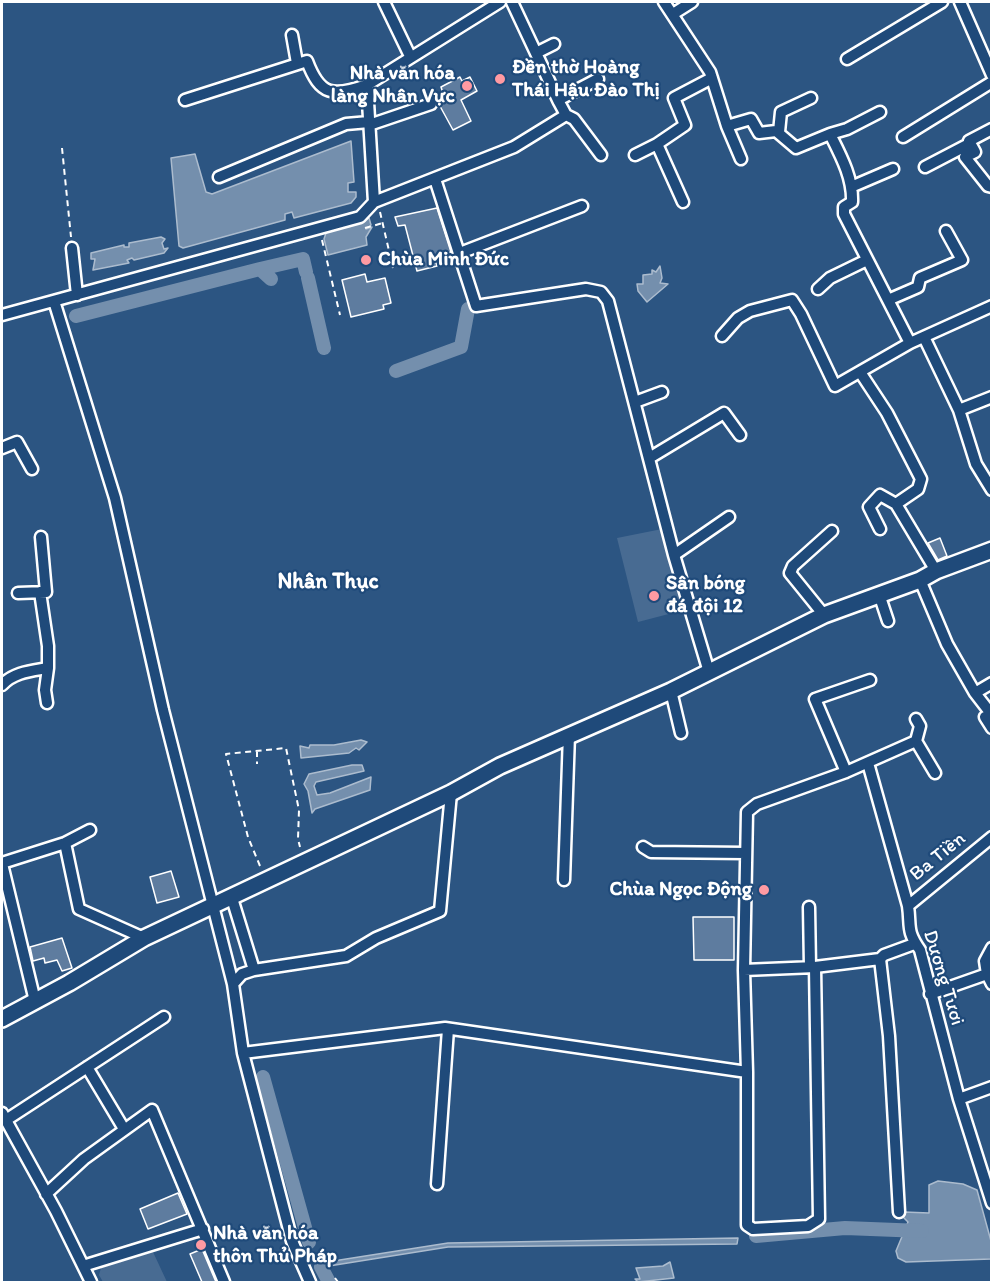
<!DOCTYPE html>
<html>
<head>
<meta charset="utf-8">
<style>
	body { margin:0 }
	#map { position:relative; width:993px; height:1284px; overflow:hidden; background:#2c5582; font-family:Itim,sans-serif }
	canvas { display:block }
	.frame { position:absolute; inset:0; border:3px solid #fff; pointer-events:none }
</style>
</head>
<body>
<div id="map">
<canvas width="993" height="1284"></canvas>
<div class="frame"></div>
</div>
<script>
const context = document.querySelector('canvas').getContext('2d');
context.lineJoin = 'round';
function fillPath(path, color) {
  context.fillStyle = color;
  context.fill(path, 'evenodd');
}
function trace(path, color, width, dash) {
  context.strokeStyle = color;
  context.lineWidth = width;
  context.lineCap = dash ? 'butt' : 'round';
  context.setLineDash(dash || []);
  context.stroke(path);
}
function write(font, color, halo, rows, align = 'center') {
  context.font = font + ' Itim,sans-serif';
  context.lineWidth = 4.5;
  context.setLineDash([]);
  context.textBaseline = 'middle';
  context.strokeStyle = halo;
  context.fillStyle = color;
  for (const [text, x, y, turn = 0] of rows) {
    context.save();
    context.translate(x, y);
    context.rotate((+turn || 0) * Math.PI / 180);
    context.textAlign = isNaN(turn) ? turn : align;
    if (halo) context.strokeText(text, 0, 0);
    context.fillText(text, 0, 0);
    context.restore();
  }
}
fillPath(new Path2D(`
	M662 529 684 610 638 622 617 538Z
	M153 1252 167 1282H103L99 1275 101 1268Z`), '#486b92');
const water = new Path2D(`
	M351 141 354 182 348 183V192H356V197L351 203 294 218 292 212 285 214V220L183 248 179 246 171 158 195 154 206 192 212 194Z
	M369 218 371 225 366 229 372 227 366 237 367 245 328 255 324 239 327 230Z
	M161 237 165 239 162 243 164 249 168 248 164 253 134 260 132 258 127 260 129 263 93 270 95 259H91V253L124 245V247H129V243Z
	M660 266 662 278 660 283 668 284 647 302 638 291 637 284H643V275L652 274V270L656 272Z
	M361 740 367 742 359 750 356 748 349 753 301 758 300 746 309 748 310 745H334Z
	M352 765H362L364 771 316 782 314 786 317 795 330 793 371 777 370 790 315 809 312 813 308 791 304 784 309 774Z
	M938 1181 963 1184 977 1190 991 1241V1259L906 1262 898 1258 896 1251 908 1222 903 1217 904 1212 929 1213V1185Z
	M738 1238 737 1244 448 1247 329 1266 327 1262 448 1243Z
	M670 1262 674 1278 638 1282 635 1279H640L636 1268 663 1266Z`);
fillPath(water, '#748fad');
trace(water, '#acbcce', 1.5);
trace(new Path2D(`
	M260 269 303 259 306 272
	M308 278 324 348
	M76 316 260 269 271 279
	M396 371 461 347 468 309
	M263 1077 309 1242
	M756 1236 845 1228 922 1231
	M321 1267 329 1282`), '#748fad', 14);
const building = new Path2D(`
	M460 77 462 81 470 77 477 91 461 100 471 121 453 130 435 97 443 93 441 87Z
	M437 208 451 252 434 256 437 266 417 271 405 225 398 226 395 217Z
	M365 274 367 282 385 278 391 303 383 305 384 309 351 317 342 280Z
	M940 538 947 556 938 560 928 543Z
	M171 871 179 897 157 903 150 877Z
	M693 917H734V960H694Z
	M62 938 72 968 62 971 57 960 45 963 44 958 33 961 30 947Z
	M178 1193 187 1214 148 1229 140 1209Z
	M202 1249 216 1282H202L190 1254Z`);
fillPath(building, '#5e7c9f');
trace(building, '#fff', 1.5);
const street = new Path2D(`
	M384 2 410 56
	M512 2 559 102 566 115 574 119 601 155
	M664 2 710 72 727 126 751 119 759 133 776 131 796 148 830 134C841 156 853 178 852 202L844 207V214L910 343
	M960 2 992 75
	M673 14 692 2
	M292 35 297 63
	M536 53 554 44
	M847 59 942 2
	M367 85 374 202
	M185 100 307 61C320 96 333 97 367 85L500 2
	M558 100 598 79
	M369 125 431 104
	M727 126 741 159
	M992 129 969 141 975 152 965 157 988 186 992 187
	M779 132 781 112 811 98
	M830 134 847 129 880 112
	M903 137 992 82
	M635 155 657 144
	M925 167 971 143
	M219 177 346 124 369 122
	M435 179 476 306 586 289 601 292 608 301 674 555 709 672
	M851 187 893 169
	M683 202 657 144 685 125 674 98 712 78
	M72 248 77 295
	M460 253 582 206
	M818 289 830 278 867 260
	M888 300 918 287 920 278 962 260 946 231
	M54 301 115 498 163 710 233 984 243 1053 292 1241 310 1282
	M2 315 360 217 374 202 514 147 566 115
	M722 336 738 318 750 311 792 300 801 314 835 386 910 343 992 306
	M924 337 959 410 976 464 992 490
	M860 372 887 413 921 479 918 489 896 504 936 571
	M635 402 662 392
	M959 410 992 397
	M2 448 17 442 32 469
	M651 457 724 413 740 435
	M880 529 869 507 880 495 896 504
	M674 555 729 517
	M920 580 947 644 975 693 992 715
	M40 592 48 646V668
	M18 593 46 592 41 537
	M879 594 888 621
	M824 615 790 573 793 566 832 531
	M2 685C14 672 31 671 48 668L45 690 47 703
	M671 691 681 733
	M975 693 992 683
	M985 717 992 728
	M916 719 920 726 916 741
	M868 763 908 906C911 927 906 930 920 950L959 1099 992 1203
	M846 772 815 699 870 680
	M65 843 79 909 144 938
	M643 847 651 852 746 853
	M2 863 65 843 90 830
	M2 864 35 1001
	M564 880 569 734
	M231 895 254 970
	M908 906 992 837
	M809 907 810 967
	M880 959 889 1036 899 1212
	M815 967 819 1219 808 1226 753 1229 747 1225V1072L744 970 747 812 757 804 846 772 916 741 935 773
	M744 970 815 967 880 959 884 955 914 944
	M987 974 985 961 992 948
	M233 984 242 974 254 970 346 956 376 938 440 911 451 793
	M930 994 987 974 992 984
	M243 1053 445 1028 747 1072
	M87 1067 124 1129
	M959 1099 992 1087
	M2 1113 56 1211 91 1282
	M6 1120 164 1017
	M437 1184 448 1029
	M46 1194 84 1159 152 1110 224 1282
	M83 1266 203 1229`);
const secondary = new Path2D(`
	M2 1019 69 983 144 938 451 793 500 766 671 691 824 615 920 580 936 571 992 550`);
trace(street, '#fff', 15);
trace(secondary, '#fff', 20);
trace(new Path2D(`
	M62 148 71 237
	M380 212 393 268
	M365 228 383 223
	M322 240 340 315
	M257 751V764
	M260 866 248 837 226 754 286 748 299 810 298 839 300 847
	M335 1278 338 1282`), '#fff', 2, [6, 4.5]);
trace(street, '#1f4a7a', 10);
trace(secondary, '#1f4a7a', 15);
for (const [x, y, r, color] of [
	[500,79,6,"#ff9aa2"],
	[467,86,6,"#ff9aa2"],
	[366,260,6,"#ff9aa2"],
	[654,596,6,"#ff9aa2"],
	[764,890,6,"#ff9aa2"],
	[201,1245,6,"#ff9aa2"]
]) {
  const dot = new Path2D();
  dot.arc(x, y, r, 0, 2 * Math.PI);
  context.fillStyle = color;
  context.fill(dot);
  trace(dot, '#1f4a7a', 2);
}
write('bold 20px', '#fff', '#1f4a7a', [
	["Đền thờ Hoàng",512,68],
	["Thái Hậu Đào Thị",512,91],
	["Nhà văn hóa",455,74,"right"],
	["làng Nhân Vực",455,97,"right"],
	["Chùa Minh Đức",378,260],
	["Sân bóng",666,584],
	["đá đội 12",666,607],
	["Chùa Ngọc Động",752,890,"right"],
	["Nhà văn hóa",213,1234],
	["thôn Thủ Pháp",213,1257]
], 'left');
write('20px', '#fff', '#1f4a7a', [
	["Ba Tiền",938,857,-39],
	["Dương Tươi",943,978,73]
]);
write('bold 22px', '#fff', '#1f4a7a', [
	["Nhân Thục",328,582]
]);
</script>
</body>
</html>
